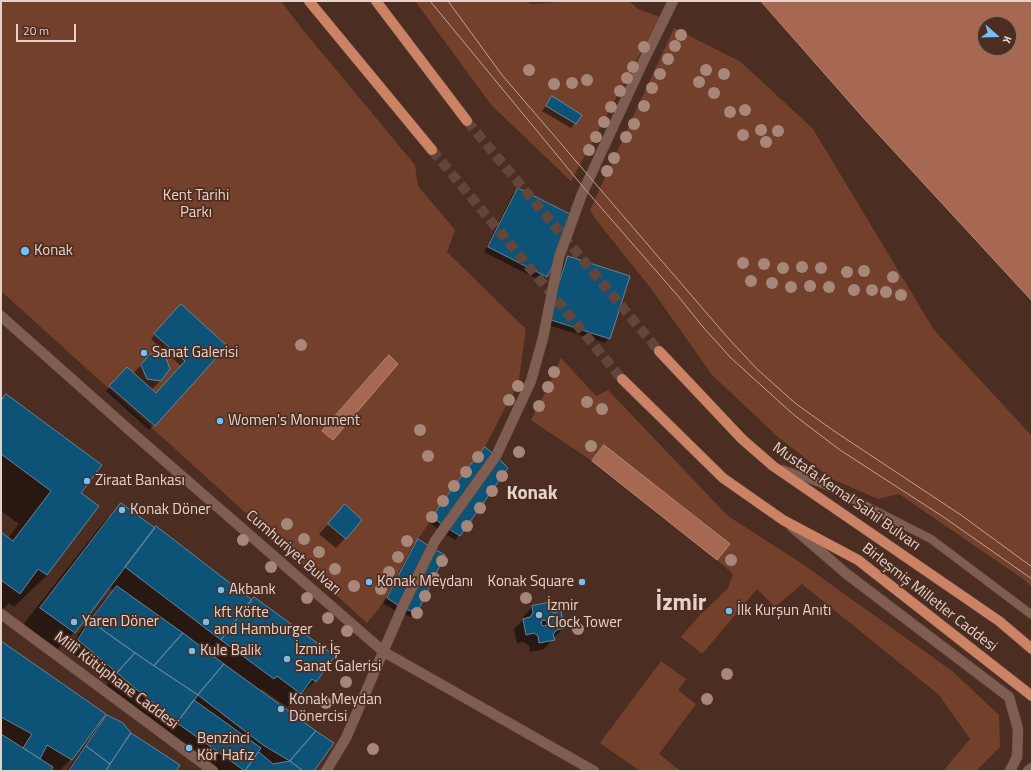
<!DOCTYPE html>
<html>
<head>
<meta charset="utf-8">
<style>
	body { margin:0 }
	#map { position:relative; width:1033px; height:772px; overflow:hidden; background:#4b2d21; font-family:"Titillium Web",sans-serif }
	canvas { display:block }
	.frame { position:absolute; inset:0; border:2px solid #e6d2ca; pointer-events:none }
	.north { position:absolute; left:977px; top:16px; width:40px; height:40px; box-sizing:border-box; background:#4b2d21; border:1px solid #896f65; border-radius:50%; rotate:110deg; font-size:11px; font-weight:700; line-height:16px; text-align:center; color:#e6d2ca }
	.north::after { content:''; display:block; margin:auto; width:14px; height:18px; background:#71c1f5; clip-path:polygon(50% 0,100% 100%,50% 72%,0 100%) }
	.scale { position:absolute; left:16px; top:24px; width:60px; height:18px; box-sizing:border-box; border:2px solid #e6d2ca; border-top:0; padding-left:5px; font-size:12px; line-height:14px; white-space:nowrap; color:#e6d2ca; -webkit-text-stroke:3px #4b2d21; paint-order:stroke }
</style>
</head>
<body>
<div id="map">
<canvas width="1033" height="772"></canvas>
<div class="frame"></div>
<div class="north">K</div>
<div class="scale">20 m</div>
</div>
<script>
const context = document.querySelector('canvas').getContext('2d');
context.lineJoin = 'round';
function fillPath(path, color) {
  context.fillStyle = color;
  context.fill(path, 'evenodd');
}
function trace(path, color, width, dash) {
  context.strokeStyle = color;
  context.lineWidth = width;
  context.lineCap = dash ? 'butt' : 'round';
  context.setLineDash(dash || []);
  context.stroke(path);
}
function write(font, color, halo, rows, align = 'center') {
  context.font = font + ' "Titillium Web",sans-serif';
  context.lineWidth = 3.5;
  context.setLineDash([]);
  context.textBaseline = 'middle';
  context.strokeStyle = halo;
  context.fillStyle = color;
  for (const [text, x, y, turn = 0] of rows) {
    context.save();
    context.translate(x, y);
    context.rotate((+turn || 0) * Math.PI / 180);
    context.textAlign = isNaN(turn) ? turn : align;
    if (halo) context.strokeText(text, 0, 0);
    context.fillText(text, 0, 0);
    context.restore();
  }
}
fillPath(new Path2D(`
	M1 1H281L303 30 415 165 418 186 455 230 447 252 526 329 518 386 509 400 485 447 454 486 418 539 387 598 367 623 1 291Z
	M415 1H522L532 4 570 1H629L638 9 660 17 571 181 492 106Z
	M674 28 741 62 813 129 934 330 1032 436V587L1023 579 899 494 878 499 832 479 778 437 712 375 652 290 594 217 590 210Z
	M561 358 596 396 608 390 728 516 801 563 952 671 999 715 1000 747 976 771H943L970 739 939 695 802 584 775 607 757 589 702 654 681 637 697 618 728 588 733 574 717 560 730 544 604 445 592 461 531 420 548 387Z
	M661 661 686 679 678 690 696 704 659 754 681 771H640L600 743Z`), '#73402c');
const water = new Path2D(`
	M761 1H1032V301L868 123ZM985 24H1009V48H985Z
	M389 355 398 364 333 440 322 431Z
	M604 445 730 544 717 560 592 461Z`);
fillPath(water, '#a66850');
trace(water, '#b98875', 1);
fillPath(new Path2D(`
	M552 98 581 115 571 128 542 111Z
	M518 189 546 276 541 281 484 252 513 194Z
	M569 257 609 338 605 343 545 324 564 262Z
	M176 310 226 346 149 430 106 391 123 372 133 374 150 355 161 380 151 390 156 394 181 366 151 339Z
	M6 395 80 493 47 575 14 607 9 603 1 611V533L8 538 19 524 1 511V401Z
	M481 453 507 468 455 540 428 522 449 492Z
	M121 505 315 681 287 707 262 689 260 691 313 771H210L104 688 108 683 69 650 78 636H77L103 601 114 591 109 587 74 632 56 651 22 626 103 523Z
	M345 506 361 520 336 548 319 534Z
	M418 540 444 555 416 613 411 617 397 612 383 603 413 545Z
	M532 607 548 611 563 628 544 649 530 652 529 646 524 642 517 643 514 629 524 619 523 617Z
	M1 642 96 728 108 717 130 734 178 766 175 771H67L96 729 94 728 71 759 59 771H1Z`), '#0007');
const building = new Path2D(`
	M552 96 582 115 576 124 546 106Z
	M518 188 576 217 547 277 488 247Z
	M568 256 630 276 610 339 548 319Z
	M181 304 227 346 155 426 109 386 127 367 156 393 185 361 154 334Z
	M150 354 165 355 170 369 161 381 147 379 141 365Z
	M6 394 102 465 81 493 99 506 47 575 38 569 20 594 1 580V532L13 541 51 491 1 454V401Z
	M485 447 496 456 446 527 432 517 454 486Z
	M496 456 508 468 460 536 446 527Z
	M121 503 155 528 75 633 40 608Z
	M345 504 362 520 346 539 328 524Z
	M156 526 252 600 221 640 125 567Z
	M418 539 432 548 402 608 387 598Z
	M432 548 445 555 417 613 402 608Z
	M117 586 183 633 154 666 90 621Z
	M254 597 335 656 316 682 312 679 301 694 277 676 274 679 221 640Z
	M547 603 549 610 554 613 561 611 564 628 557 630 553 634 555 640 539 643 538 636 534 633 526 635 523 619 530 617 533 613 532 606Z
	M541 623a3 3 0 1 1 6 0a3 3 0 1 1-6 0Z
	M90 621 135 653 117 673 78 640Z
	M183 633 224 664 198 695 154 666Z
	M1 641 106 714 72 760 47 745 40 759 23 748 32 734 1 717Z
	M135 653 198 695 177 723 117 673Z
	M224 664 316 731 290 761 263 745 198 695Z
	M194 700 261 748 245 771 177 723Z
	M107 715 123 723 131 733 110 764 86 746Z
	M316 731 334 743 314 771H303L290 761Z
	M131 733 180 765 176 771H106Z
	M1 734 53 767 51 771H1Z
	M86 746 110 764 106 771H69Z
	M259 752 273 764 290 761 303 771H245Z`);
fillPath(building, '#0d5377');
trace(building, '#65859b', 1);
trace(new Path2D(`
	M467 121 659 351
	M432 150 622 379`), '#62463a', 10, [10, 5]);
const service = new Path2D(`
	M782 469 823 484 931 539 1032 615`);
const pedestrian = new Path2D(`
	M1 316 136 436 384 652 594 771
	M1 614 213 771
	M326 771 346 738 402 608 435 541 496 456 531 381 543 338 559 257 582 194 643 62 673 1`);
const minor = new Path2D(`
	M792 527 848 575 1009 697 1018 729 1017 757 1010 771
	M1028 771 1032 768`);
const primary = new Path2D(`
	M309 1 432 150
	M376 1 467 121
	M659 351 742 439 773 466 999 621 1032 649
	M622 379 723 478 783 520 858 560 1032 696`);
trace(service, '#63493f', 9);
trace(pedestrian, '#63493f', 11);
trace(minor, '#63493f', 11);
trace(primary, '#63493f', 11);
trace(service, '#7f5d50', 8);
trace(pedestrian, '#7f5d50', 10);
trace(minor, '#7f5d50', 10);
trace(primary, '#cb8265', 10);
trace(new Path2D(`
	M430 1 584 188 678 296 703 327 731 358 794 415 840 450 945 518 1032 579
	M448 1 502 75 728 338 757 369 795 403 834 431 961 515 1032 567`), '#bca59c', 1);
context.fillStyle = '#a88779';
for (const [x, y] of [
	[681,35],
	[675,46],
	[644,47],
	[668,59],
	[633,67],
	[529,70],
	[706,70],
	[660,74],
	[724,74],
	[627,78],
	[587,80],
	[699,82],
	[572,83],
	[554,84],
	[652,88],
	[620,91],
	[714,93],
	[644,106],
	[611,107],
	[745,110],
	[730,112],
	[604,122],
	[634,124],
	[761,130],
	[778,131],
	[743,135],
	[596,137],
	[626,137],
	[766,142],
	[589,150],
	[614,158],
	[607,171],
	[743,263],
	[764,264],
	[802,267],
	[783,268],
	[821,268],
	[864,271],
	[847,272],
	[893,277],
	[751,281],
	[772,283],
	[810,286],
	[791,287],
	[829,287],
	[854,290],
	[872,290],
	[886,292],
	[901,295],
	[301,345],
	[554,372],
	[518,386],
	[548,387],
	[509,400],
	[587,402],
	[539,406],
	[602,409],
	[420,430],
	[591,446],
	[519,452],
	[428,456],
	[478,457],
	[466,472],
	[502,476],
	[454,486],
	[492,491],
	[443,501],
	[480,508],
	[432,517],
	[287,524],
	[467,526],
	[304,539],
	[243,540],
	[407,541],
	[319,552],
	[398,557],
	[731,560],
	[442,561],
	[271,567],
	[335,569],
	[389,572],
	[434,578],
	[354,586],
	[381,589],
	[425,596],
	[307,598],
	[526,598],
	[417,613],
	[328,618],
	[578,629],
	[347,631],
	[727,674],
	[346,682],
	[707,699],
	[326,703],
	[373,749]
]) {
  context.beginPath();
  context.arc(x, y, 6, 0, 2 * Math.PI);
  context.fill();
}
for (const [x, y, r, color] of [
	[25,251,5,"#71c1f5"],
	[144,353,4,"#71c1f5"],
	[220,421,4,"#71c1f5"],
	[87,481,4,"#71c1f5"],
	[122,510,4,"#71c1f5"],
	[369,582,4,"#71c1f5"],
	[582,582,4,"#71c1f5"],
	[221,590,4,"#71c1f5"],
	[729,611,4,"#71c1f5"],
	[539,615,4,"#71c1f5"],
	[74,622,4,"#71c1f5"],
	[206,622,4,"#71c1f5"],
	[192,651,4,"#71c1f5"],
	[287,659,4,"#71c1f5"],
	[281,709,4,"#71c1f5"],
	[189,748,4,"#71c1f5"]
]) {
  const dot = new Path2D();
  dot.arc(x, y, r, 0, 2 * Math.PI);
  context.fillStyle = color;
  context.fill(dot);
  trace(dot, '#4b2d21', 1.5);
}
write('15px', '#f5d0c1', '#4b2d21', [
	["Kent Tarihi",196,196],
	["Parkı",196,213]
]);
write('15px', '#e6d2ca', '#4b2d21', [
	["Konak",34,251],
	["Sanat Galerisi",152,353],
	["Women's Monument",228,421],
	["Ziraat Bankası",95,481],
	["Konak Döner",130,510],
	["Konak Meydanı",377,582],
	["Konak Square",574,582,"right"],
	["Akbank",229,590],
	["İzmir",547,606],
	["Clock Tower",547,623],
	["İlk Kurşun Anıtı",737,611],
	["kft Köfte",214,613],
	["and Hamburger",214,630],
	["Yaren Döner",82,622],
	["İzmir İş",295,650],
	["Sanat Galerisi",295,667],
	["Kule Balik",200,651],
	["Konak Meydan",289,700],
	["Dönercisi",289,717],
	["Benzinci",197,739],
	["Kör Hafız",197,756]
], 'left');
write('15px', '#e6d2ca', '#4b2d21', [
	["Mustafa Kemal Sahil Bulvarı",846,497,35],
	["Cumhuriyet Bulvarı",293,553,41],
	["Birleşmiş Milletler Caddesi",929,598,38],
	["Millî Kütüphane Caddesi",116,681,37]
]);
write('bold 19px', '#e6d2ca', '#4b2d21', [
	["Konak",532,494]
]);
write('bold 23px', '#e6d2ca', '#4b2d21', [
	["İzmir",681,604]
]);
</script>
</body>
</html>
